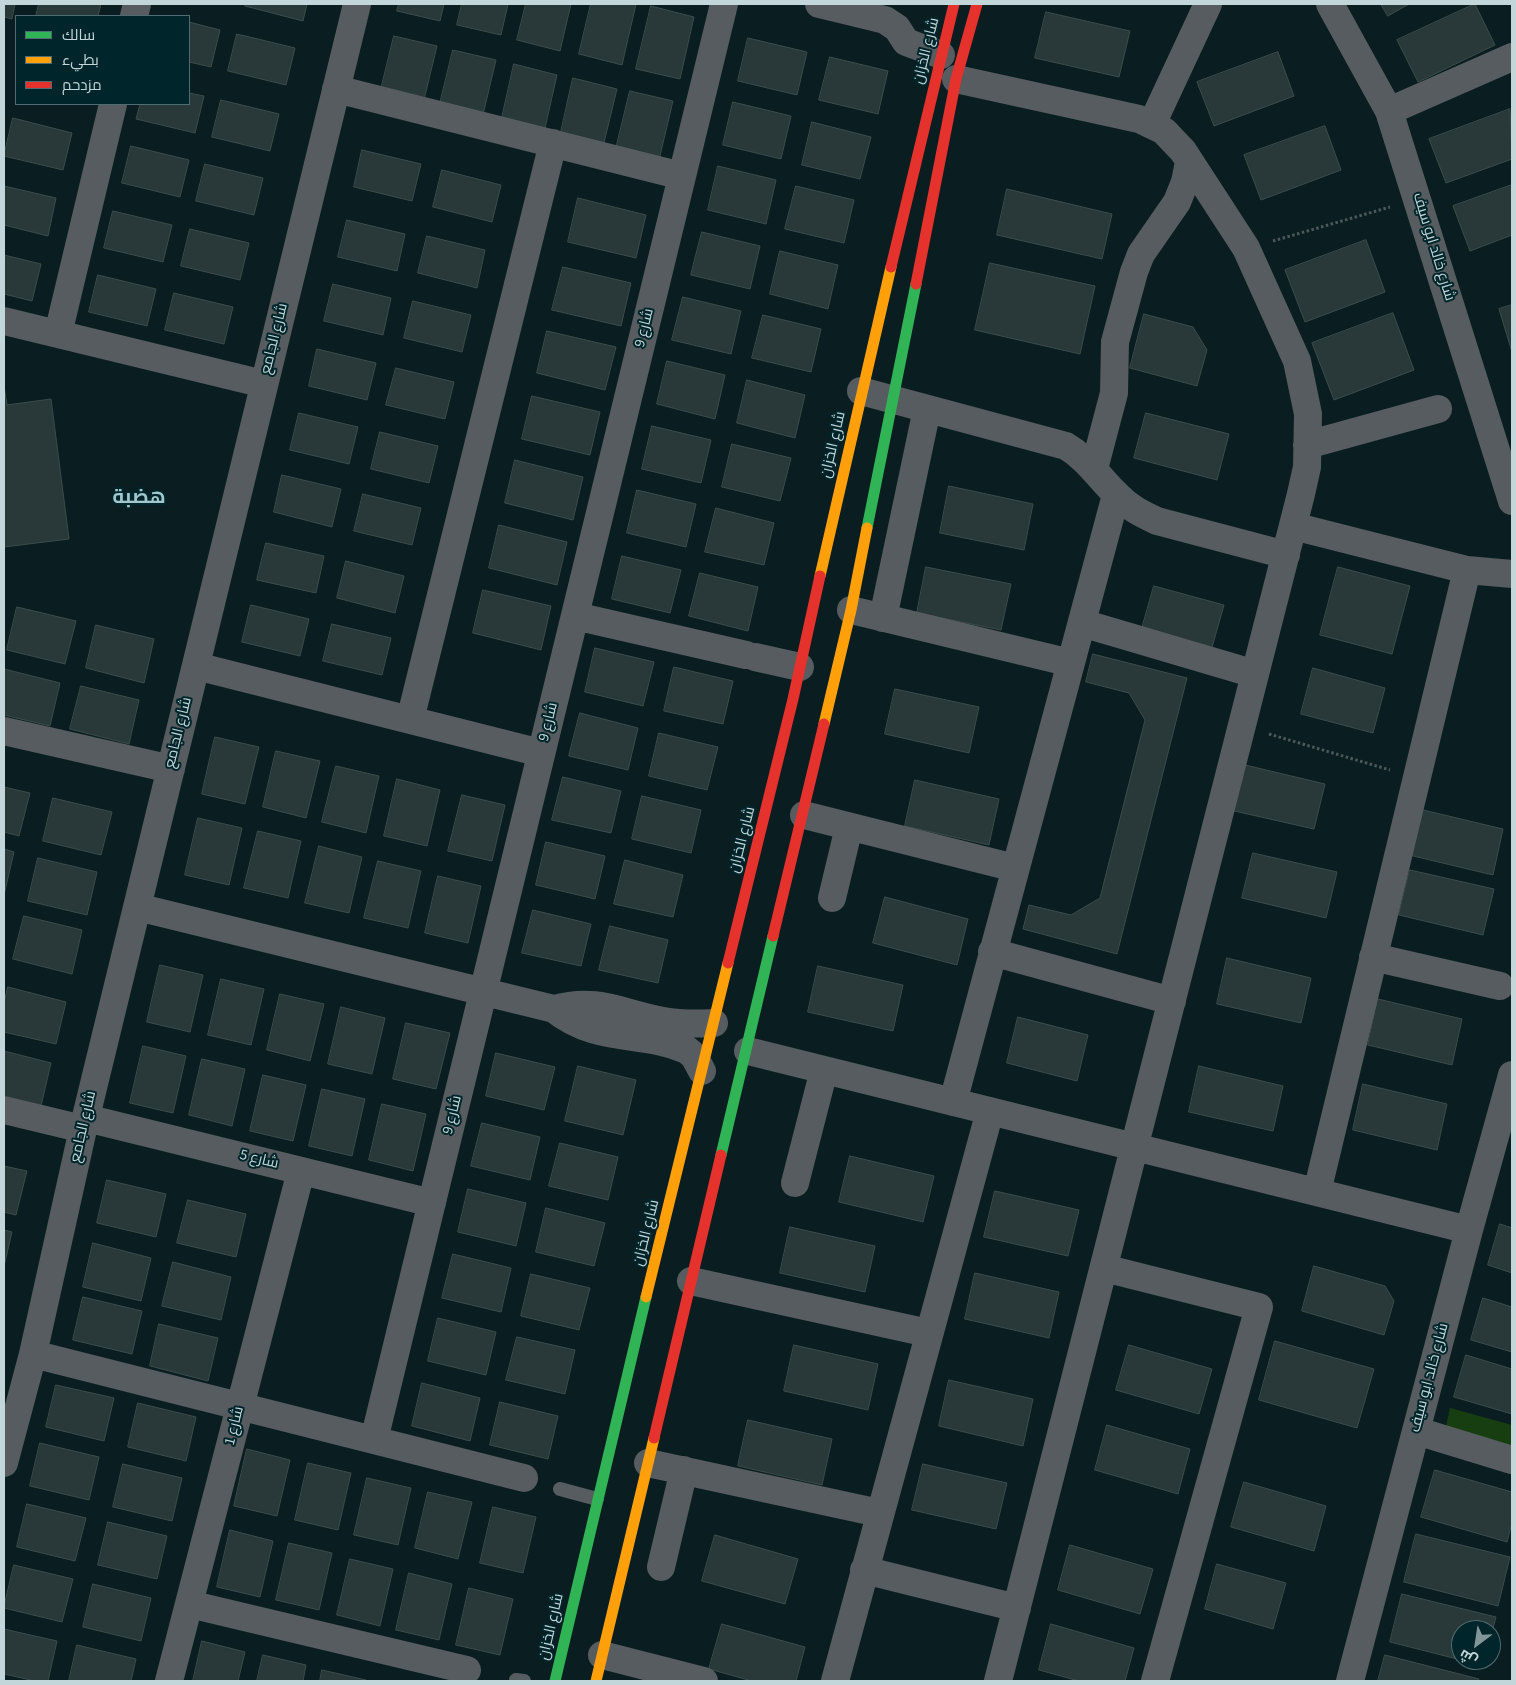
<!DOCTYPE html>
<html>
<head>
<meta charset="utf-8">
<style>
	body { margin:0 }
	#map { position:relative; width:1516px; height:1685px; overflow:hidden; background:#0a1e21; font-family:"Source Sans 3",Cairo,sans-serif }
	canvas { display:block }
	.frame { position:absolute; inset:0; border:5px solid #c3d6d9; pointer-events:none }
	.legend { position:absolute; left:15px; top:15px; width:175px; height:90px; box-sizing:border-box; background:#00262b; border:1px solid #4e6c71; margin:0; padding:6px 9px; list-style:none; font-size:15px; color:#c3d6d9 }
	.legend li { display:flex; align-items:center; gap:10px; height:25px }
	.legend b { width:25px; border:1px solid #4e6c71 }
	.north { position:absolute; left:1451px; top:1620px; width:50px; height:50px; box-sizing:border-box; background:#00262b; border:1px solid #4e6c71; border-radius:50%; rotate:211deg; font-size:14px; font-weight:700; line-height:20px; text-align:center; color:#c3d6d9 }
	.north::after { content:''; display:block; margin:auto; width:18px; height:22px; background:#829699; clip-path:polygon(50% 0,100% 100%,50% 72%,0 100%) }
</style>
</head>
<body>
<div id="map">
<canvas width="1516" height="1685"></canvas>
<div class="frame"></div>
<ul class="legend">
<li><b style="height:6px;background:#30b455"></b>سالك</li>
<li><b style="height:6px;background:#ff9f0a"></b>بطيء</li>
<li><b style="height:6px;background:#e5322d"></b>مزدحم</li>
</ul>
<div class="north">ش</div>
</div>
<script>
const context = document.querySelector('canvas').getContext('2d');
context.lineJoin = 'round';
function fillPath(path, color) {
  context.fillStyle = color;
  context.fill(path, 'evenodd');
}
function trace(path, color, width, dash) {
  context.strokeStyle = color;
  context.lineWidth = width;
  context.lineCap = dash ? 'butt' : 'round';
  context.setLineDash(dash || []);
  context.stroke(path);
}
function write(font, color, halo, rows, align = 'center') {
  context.font = font + ' "Source Sans 3",Cairo,sans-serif';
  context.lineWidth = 4;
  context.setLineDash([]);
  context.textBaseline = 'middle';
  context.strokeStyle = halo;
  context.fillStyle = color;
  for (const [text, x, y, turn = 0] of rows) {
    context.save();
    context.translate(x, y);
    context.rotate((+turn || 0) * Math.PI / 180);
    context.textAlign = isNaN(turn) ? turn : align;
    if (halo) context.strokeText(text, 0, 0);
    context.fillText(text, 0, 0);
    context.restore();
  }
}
fillPath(new Path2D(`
	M1450 1408 1512 1425V1449L1445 1431Z`), '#173e11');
const building = new Path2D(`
	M4 4H15L12 19 4 17Z
	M39 4H101L98 16H36Z
	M246 4H307L303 21 245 6Z
	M399 4H444L440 21 397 11Z
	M462 4H508L501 35 457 25Z
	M526 4H571L560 51 517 40Z
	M591 4H636L622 65 579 54Z
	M1381 4H1409L1388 16Z
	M1475 4 1495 45 1418 82 1397 40Z
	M651 6 694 17 680 79 636 69Z
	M1046 12 1130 31 1119 77 1035 58Z
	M189 22 220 30 211 67 189 62Z
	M237 34 295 48 286 85 228 71Z
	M394 36 437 46 422 108 379 98Z
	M748 38 807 52 797 95 738 81Z
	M453 50 496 60 481 123 438 112Z
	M1278 52 1294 96 1214 126 1197 82Z
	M830 57 888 71 878 114 819 100Z
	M514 64 557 75 543 137 500 127Z
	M573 78 617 89 602 151 559 141Z
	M630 91 673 101 658 164 615 153Z
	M189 93 204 96 195 133 136 119 140 104H189Z
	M221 100 279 114 270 151 212 137Z
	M733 102 791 116 781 159 723 145Z
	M1510 109 1512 159 1446 183 1429 139Z
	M13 118 72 133 63 170 4 156Z
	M812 122 871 137 860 179 802 165Z
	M1325 126 1341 170 1261 200 1244 155Z
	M131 146 189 160 180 197 122 183Z
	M362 150 421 164 412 201 354 187Z
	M205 164 263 178 254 215 196 201Z
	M718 166 776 180 766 224 708 210Z
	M442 170 501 185 492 222 433 207Z
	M1512 185V235L1470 251 1453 206Z
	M4 186 56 198 48 236 4 225Z
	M796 186 854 200 844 243 785 229Z
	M1007 189 1112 214 1102 259 997 235Z
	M578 198 646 215 636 258 568 242Z
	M113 211 172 225 163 262 104 248Z
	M347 220 405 234 397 271 338 257Z
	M190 229 249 243 240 280 181 266Z
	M702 232 760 246 750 289 691 275Z
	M427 236 485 250 477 288 418 273Z
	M1366 240 1385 292 1305 322 1285 270Z
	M780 251 838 265 828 309 770 294Z
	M4 255 41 264 32 301 4 294Z
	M990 263 1095 286 1080 354 975 330Z
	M563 267 631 283 621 326 552 310Z
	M98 275 156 289 147 326 89 312Z
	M333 284 391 298 383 335 324 321Z
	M174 293 233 307 224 344 165 330Z
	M683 297 741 311 731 354 672 340Z
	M413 301 471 315 462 352 404 338Z
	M1512 305V352L1499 309Z
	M1393 313 1414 370 1334 400 1312 343Z
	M1144 314 1193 327 1207 350 1197 386 1130 368Z
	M763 315 821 329 811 372 752 358Z
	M547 331 616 347 605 390 537 373Z
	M317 349 376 363 367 400 309 386Z
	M667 361 725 375 715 419 657 404Z
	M396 368 454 382 445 419 386 405Z
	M747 380 805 395 795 438 737 423Z
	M4 386 7 405 51 399 69 539 4 547Z
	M532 396 600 412 590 455 522 439Z
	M299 413 358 427 349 464 290 450Z
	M1146 413 1229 434 1217 480 1134 458Z
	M652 426 711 440 701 483 642 469Z
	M380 432 438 446 429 483 371 469Z
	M732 444 791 458 780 501 722 487Z
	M515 460 583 477 573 520 505 503Z
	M282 475 341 489 332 527 274 512Z
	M949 486 1033 504 1024 550 940 533Z
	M637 490 696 504 686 547 627 533Z
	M363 494 421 508 412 545 354 531Z
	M716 508 774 523 764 565 705 552Z
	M499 525 567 542 557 585 489 568Z
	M266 543 324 556 316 593 257 580Z
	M622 556 681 570 670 613 612 599Z
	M346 561 404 576 395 613 337 598Z
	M926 567 1011 584 1001 630 917 613Z
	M1338 567 1410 586 1392 654 1320 635Z
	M700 573 758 587 748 631 689 616Z
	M1154 586 1224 605 1211 651 1141 632Z
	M483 590 551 606 541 650 473 633Z
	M251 605 309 619 300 656 242 642Z
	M17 607 76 621 65 664 7 650Z
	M332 624 391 638 382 675 323 661Z
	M96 625 154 639 144 683 86 668Z
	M595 648 654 662 643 706 585 692Z
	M1093 654 1187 678 1117 954 1023 929 1029 905 1071 915 1100 898 1145 720 1129 693 1086 682Z
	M674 667 733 681 723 724 664 711Z
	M1313 668 1385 688 1373 733 1301 714Z
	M4 669 60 683 50 726 4 715Z
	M81 686 139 700 129 744 70 729Z
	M895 689 979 707 969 753 885 734Z
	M580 713 638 728 628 770 569 756Z
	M659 733 718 747 707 790 649 776Z
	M215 737 259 747 245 804 202 794Z
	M276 751 320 761 306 818 263 807Z
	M1241 764 1325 784 1314 829 1230 810Z
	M336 766 379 776 366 833 322 822Z
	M563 777 621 791 611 833 552 820Z
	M397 779 440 790 427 846 384 836Z
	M915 780 999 799 989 845 905 826Z
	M4 787 30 793 19 836 4 832Z
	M462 795 505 805 492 861 448 851Z
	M642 796 701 810 691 853 632 839Z
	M53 798 112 812 101 855 43 841Z
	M1419 809 1503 829 1493 875 1409 855Z
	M198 818 242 828 229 885 185 875Z
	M258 831 301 841 288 898 244 888Z
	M546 842 605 856 595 899 536 885Z
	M319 846 362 857 349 913 305 903Z
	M4 849 14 852 4 895Z
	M1253 853 1337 872 1326 918 1242 898Z
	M38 858 97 872 87 915 28 901Z
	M625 860 683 875 673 917 614 904Z
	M378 861 421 871 408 928 364 918Z
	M1410 870 1494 889 1483 935 1399 915Z
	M438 876 481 886 468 943 425 933Z
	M885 897 968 919 957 965 873 943Z
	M533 910 591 924 581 966 522 953Z
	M24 916 82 930 72 974 13 959Z
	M610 926 668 940 658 983 599 970Z
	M1227 958 1311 978 1301 1023 1217 1004Z
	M160 965 203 975 190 1032 147 1022Z
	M818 966 903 985 893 1031 808 1012Z
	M221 979 264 989 251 1045 208 1035Z
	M8 987 66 1002 56 1044 4 1032V1004Z
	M280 994 324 1004 310 1061 267 1050Z
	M1378 999 1462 1019 1452 1065 1368 1045Z
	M341 1007 385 1018 372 1074 328 1064Z
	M1018 1017 1088 1035 1077 1081 1007 1063Z
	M406 1023 450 1033 436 1089 393 1079Z
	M143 1046 186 1056 173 1113 130 1103Z
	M4 1051 51 1063 41 1106 4 1097Z
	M496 1053 555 1067 544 1110 486 1096Z
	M202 1059 245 1069 232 1126 189 1115Z
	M578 1066 636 1080 623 1135 565 1121Z
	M1199 1066 1283 1086 1273 1131 1189 1112Z
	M263 1075 306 1085 293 1141 250 1131Z
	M1363 1084 1447 1104 1437 1150 1353 1130Z
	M322 1089 365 1099 352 1156 309 1146Z
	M382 1104 426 1114 413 1171 369 1160Z
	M482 1123 540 1137 530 1180 471 1166Z
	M560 1143 618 1157 608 1200 549 1186Z
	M850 1156 934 1176 923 1222 839 1202Z
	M4 1166 27 1171 16 1215 4 1212Z
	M107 1180 166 1194 156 1237 97 1223Z
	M468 1189 526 1203 516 1246 458 1232Z
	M995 1191 1079 1210 1068 1256 984 1237Z
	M188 1200 246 1214 236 1257 177 1243Z
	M546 1208 605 1223 594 1266 536 1252Z
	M1500 1224 1512 1228V1273L1488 1265Z
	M790 1227 875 1246 865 1292 780 1273Z
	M4 1230 12 1232 4 1266Z
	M93 1243 151 1258 141 1301 83 1287Z
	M453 1254 511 1268 501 1312 442 1298Z
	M173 1262 231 1277 221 1320 162 1306Z
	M1314 1266 1385 1286 1394 1301 1384 1335 1302 1311Z
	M975 1273 1059 1292 1049 1338 965 1319Z
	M531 1274 590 1288 579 1330 521 1316Z
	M83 1297 142 1311 132 1354 73 1340Z
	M1483 1298 1512 1307V1352L1471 1340Z
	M438 1318 496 1332 486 1375 428 1361Z
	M159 1324 218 1338 208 1381 150 1366Z
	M517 1337 575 1350 565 1394 506 1380Z
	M1275 1341 1374 1369 1357 1428 1259 1400Z
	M794 1345 878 1364 868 1410 784 1391Z
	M1129 1345 1212 1369 1199 1414 1116 1390Z
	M1466 1355 1512 1369V1414L1454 1397Z
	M949 1380 1033 1399 1023 1446 939 1426Z
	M422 1383 480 1398 470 1441 412 1426Z
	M56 1385 114 1398 104 1441 46 1427Z
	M500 1402 558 1416 548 1459 490 1445Z
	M138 1403 196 1417 186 1461 128 1447Z
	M748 1420 832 1439 822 1485 738 1466Z
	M1107 1425 1190 1449 1178 1494 1095 1470Z
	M40 1443 99 1457 89 1500 30 1486Z
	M247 1449 290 1460 277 1516 234 1506Z
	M308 1463 351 1473 338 1530 295 1520Z
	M123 1464 182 1478 172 1521 113 1507Z
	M923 1464 1007 1483 996 1529 912 1510Z
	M1435 1470 1512 1492V1523L1507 1542 1421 1517Z
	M367 1478 411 1488 398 1545 354 1535Z
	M1244 1482 1326 1506 1314 1551 1231 1527Z
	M428 1492 472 1502 458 1559 415 1548Z
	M27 1504 86 1518 75 1561 17 1547Z
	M493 1507 536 1517 523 1573 480 1563Z
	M108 1522 167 1536 157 1579 98 1565Z
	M230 1530 273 1541 260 1597 217 1587Z
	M1416 1534 1510 1557 1498 1606 1404 1582Z
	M715 1535 798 1559 785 1604 702 1581Z
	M289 1543 332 1553 319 1610 276 1600Z
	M1070 1545 1153 1569 1140 1614 1058 1590Z
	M350 1559 393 1569 380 1626 337 1615Z
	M1217 1564 1286 1583 1273 1629 1205 1609Z
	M14 1565 73 1579 62 1622 4 1608Z
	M409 1573 452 1584 439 1640 396 1630Z
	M93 1584 151 1598 141 1641 83 1627Z
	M469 1588 513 1599 500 1655 456 1645Z
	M1402 1594 1496 1617 1491 1636V1630H1461V1660L1390 1642Z
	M722 1624 805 1647 796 1681H752L709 1669Z
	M1051 1624 1134 1648 1125 1681H1079L1039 1670Z
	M4 1629 57 1641 48 1681H35L4 1674Z
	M202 1641 245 1652 238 1681H193Z
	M77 1645 136 1659 131 1681H69Z
	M263 1655 306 1665 303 1681H257Z
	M1385 1655 1479 1679 1478 1681H1378Z
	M1462 1660H1485L1484 1665Z
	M322 1670 366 1680V1681H320Z`);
fillPath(building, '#293838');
trace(building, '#3c4c4b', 1);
trace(new Path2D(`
	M1273 241 1390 207
	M1269 734 1390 770`), '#4d585a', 3, [2.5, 2.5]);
trace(new Path2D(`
	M560 1489 597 1499
	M516 1680 524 1681`), '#565c5f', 14);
trace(new Path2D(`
	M819 4 885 20 897 28 906 42 941 55
	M1330 4 1389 111 1512 501
	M134 16 137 4
	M956 79 1139 119 1164 131 1183 151 1246 248 1297 361 1308 414 1307 467 1301 494 998 1681
	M336 89 682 176
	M1389 111 1512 57
	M1152 124 1208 4
	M4 321 264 384
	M58 334 113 104
	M861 391 1066 446C1088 459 1099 478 1117 495 1128 507 1142 514 1157 521L1286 555
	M1307 445 1438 409
	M1094 469 1114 393 1115 342 1134 272 1141 254 1177 202 1185 182 1189 162
	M1293 526 1467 570 1512 574
	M851 610 1071 663
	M575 616 746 655
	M883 618 927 409
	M1082 623 1255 674
	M755 657 800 667
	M196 666 541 753
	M410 720 553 143
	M4 731 171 769
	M804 815 1015 868
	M832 898 849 827
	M137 907 554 1009C598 1044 640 1030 687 1050L694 1056 702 1071
	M992 952 1172 1001
	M1373 957 1500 986
	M554 1009C598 997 621 1013 663 1021 680 1024 697 1024 714 1023
	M748 1051 1469 1230
	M953 1102 1116 495
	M4 1110 83 1129
	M86 1118 432 1203
	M795 1183 824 1070
	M1317 1192 1467 570
	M1104 1268 1259 1307 1155 1681
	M691 1281 928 1333
	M33 1354 524 1478
	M1417 1431 1512 1460
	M374 1440 724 4
	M4 1463 33 1354 83 1129 357 4
	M648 1463 879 1513
	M661 1567 684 1470
	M864 1570 1017 1608
	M189 1604 467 1670
	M602 1655 704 1681
	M169 1681 301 1171
	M835 1681 990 1111
	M1350 1681 1469 1230 1512 1075`), '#565c5f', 28);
trace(new Path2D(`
	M867 528 916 284
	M721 1155 773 936
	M555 1681 646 1297`), '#30b455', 11);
trace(new Path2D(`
	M820 576 891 267
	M824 724 851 610 867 528
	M646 1297 728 963
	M596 1681 654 1438`), '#ff9f0a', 11);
trace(new Path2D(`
	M891 267 954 4
	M916 284 956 79 977 4
	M773 936 824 724
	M728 963 793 699 820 576
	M654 1438 721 1155`), '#e5322d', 11);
write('15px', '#c3d6d9', '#00262b', [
	["شارع الخزان",927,51,-76],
	["شارع خالد ابو سيف",1433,247,73],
	["شارع 9",645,328,-76],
	["شارع الجامع",275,339,-76],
	["شارع الخزان",834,445,-77],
	["شارع 9",549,722,-76],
	["شارع الجامع",179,733,-76],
	["شارع الخزان",743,840,-76],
	["شارع 9",453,1115,-76],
	["شارع الجامع",84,1127,-77],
	["شارع 5",259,1160,14],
	["شارع الخزان",647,1233,-76],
	["شارع خالد ابو سيف",1430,1378,-75],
	["شارع 1",235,1426,-76],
	["شارع الخزان",552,1627,-77]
]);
write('bold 20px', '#a0c7cd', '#00262b', [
	["هضبة",139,499]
]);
</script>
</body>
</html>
